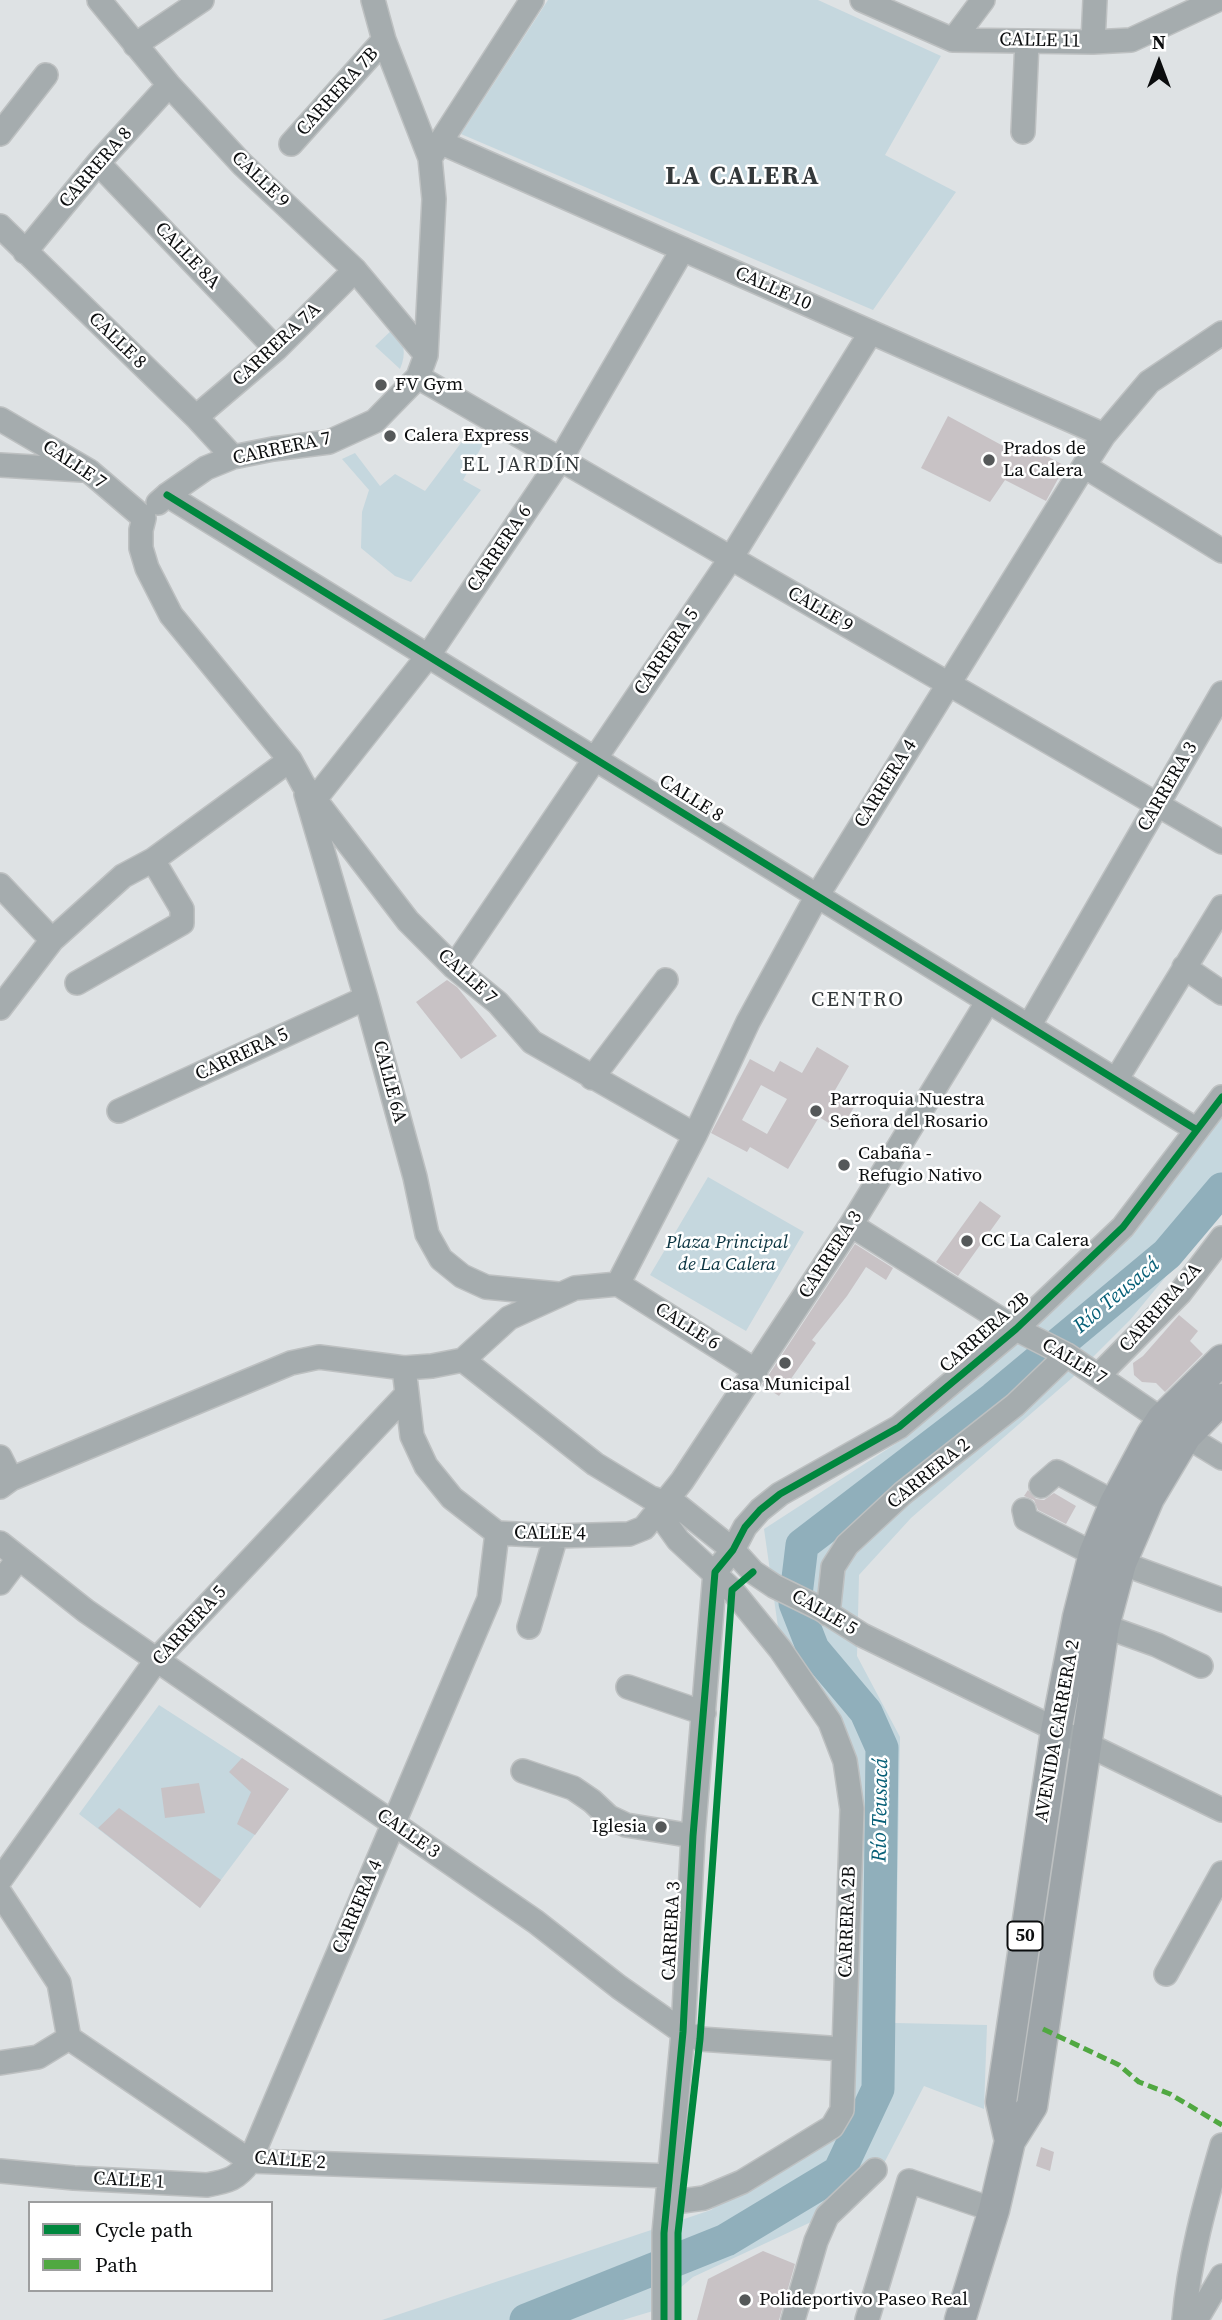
<!DOCTYPE html>
<html>
<head>
<meta charset="utf-8">
<style>
	body { margin:0 }
	#map { position:relative; width:1222px; height:2320px; overflow:hidden; background:#dee2e4; font-family:"Source Serif 4",serif }
	canvas { display:block }
	.legend { position:absolute; left:28px; top:2201px; width:245px; height:91px; box-sizing:border-box; background:#fff; border:2px solid #9d9e9f; margin:0; padding:9px 12px; list-style:none; font-size:21px; color:#0b0d0e }
	.legend li { display:flex; align-items:center; gap:14px; height:35px }
	.legend b { width:35px; border:2px solid #9d9e9f }
	.north { position:absolute; left:1124px; top:28px; width:70px; height:70px; -webkit-text-stroke:5px #fff; paint-order:stroke; rotate:0deg; font-size:19px; font-weight:700; line-height:28px; text-align:center; color:#0b0d0e }
	.north::after { content:''; display:block; margin:auto; width:24px; height:32px; background:#0b0d0e; clip-path:polygon(50% 0,100% 100%,50% 72%,0 100%) }
</style>
</head>
<body>
<div id="map">
<canvas width="1222" height="2320"></canvas>
<ul class="legend">
<li><b style="height:9px;background:#00873e"></b>Cycle path</li>
<li><b style="height:9px;background:#50a841"></b>Path</li>
</ul>
<div class="north">N</div>
</div>
<script>
const context = document.querySelector('canvas').getContext('2d');
context.lineJoin = 'round';
function fillPath(path, color) {
  context.fillStyle = color;
  context.fill(path, 'evenodd');
}
function trace(path, color, width, dash) {
  context.strokeStyle = color;
  context.lineWidth = width;
  context.lineCap = dash ? 'butt' : 'round';
  context.setLineDash(dash || []);
  context.stroke(path);
}
function write(font, color, halo, rows, align = 'center') {
  context.font = font + ' "Source Serif 4",serif';
  context.lineWidth = 5;
  context.setLineDash([]);
  context.textBaseline = 'middle';
  context.strokeStyle = halo;
  context.fillStyle = color;
  for (const [text, x, y, turn = 0] of rows) {
    context.save();
    context.translate(x, y);
    context.rotate((+turn || 0) * Math.PI / 180);
    context.textAlign = isNaN(turn) ? turn : align;
    if (halo) context.strokeText(text, 0, 0);
    context.fillText(text, 0, 0);
    context.restore();
  }
}
fillPath(new Path2D(`
	M548 0H818L941 56 885 155 956 192 873 310 461 134Z
	M394 328C404 342 407 353 400 369L375 346Z
	M473 427 487 437 463 480 481 490 411 582 395 576 361 548 362 512 369 490 342 459 355 453 380 486 395 474 425 491Z
	M1222 1114V1209L1130 1320 1072 1378 911 1518 859 1575 857 1656 900 1737 895 2023 987 2025 984 2109 924 2086 867 2196 693 2277 653 2311 623 2320H382L711 2210 851 2106 856 1760 779 1634 764 1529 903 1439 1134 1234Z
	M708 1177 804 1232 746 1331 650 1275Z
	M159 1705 289 1789 200 1908 79 1814Z`), '#c5d7de');
trace(new Path2D(`
	M526 2320 726 2240 839 2172 878 2089 882 1748 866 1712 813 1649 795 1603 802 1545 994 1398 1167 1254 1222 1189`), '#90afbb', 33);
fillPath(new Path2D(`
	M948 416 1018 454 1024 443 1065 466 1046 501 1005 480 990 502 921 468Z
	M447 980 457 987 497 1036 461 1059 416 1002Z
	M817 1047 849 1066 834 1092 856 1104 840 1130 819 1117 788 1169 750 1147 747 1152 711 1133 750 1059 774 1072 780 1061 802 1073ZM761 1085 787 1099 767 1134 742 1120Z
	M980 1201 1001 1216 958 1276 936 1262Z
	M855 1244 893 1268 886 1280 866 1267 847 1296 812 1340 816 1343 779 1396 762 1385Z
	M1179 1315 1198 1331 1190 1341 1203 1354 1165 1392 1156 1383 1142 1382 1134 1375 1133 1363 1143 1356Z
	M1028 1490 1036 1499 1044 1500 1054 1493 1076 1506 1066 1524 1038 1510 1034 1500 1024 1496Z
	M242 1758 289 1789 255 1835 237 1824 251 1792 229 1772Z
	M199 1783 205 1813 165 1818 161 1788Z
	M119 1808 221 1880 200 1908 98 1828Z
	M1041 2147 1054 2152 1050 2171 1036 2166Z
	M763 2251 795 2264 779 2320H697L708 2279Z`), '#c8c2c5');
const minor = new Path2D(`
	M99 0 169 85 242 164 355 270 426 355
	M862 0 953 40 1093 42 1131 40 1217 0
	M953 40 983 0
	M1093 42 1095 0
	M135 45 202 0
	M1023 132 1027 41
	M0 134 46 75
	M442 143 1104 435
	M291 144 384 40
	M432 155 532 0
	M98 163 276 349
	M0 226 196 417 233 457
	M25 252 98 163 169 85
	M418 377 1222 842
	M196 417 276 349 355 270
	M0 419 89 471 144 518
	M0 465 82 470
	M1084 466 1222 551
	M167 495 1197 1130
	M158 503 167 495 206 468 233 457 273 449 329 442 375 421 418 377 426 355 434 199 430 158 384 40 373 0
	M144 518 141 530V548L147 568 171 615 290 760 303 784 408 921 454 967 498 1003 532 1042 695 1135
	M306 794 366 998 415 1177 427 1234 441 1259 462 1276 486 1287 558 1294
	M315 799 428 656 560 460 683 249
	M0 885 52 940
	M454 967 731 558 871 332
	M1184 967 1222 993
	M77 983 182 923V909L153 860
	M0 1008 52 940 123 876 153 860 290 760
	M1029 1026 1222 693
	M592 1078 666 980
	M1116 1080 1222 907
	M119 1111 366 998
	M851 1225 1016 1329 1067 1355 1186 1436 1222 1458
	M618 1284 695 1135 748 1022 817 896 1084 466 1104 435 1149 382 1222 333
	M618 1284 756 1371
	M463 1360 595 1464 651 1498 678 1506 733 1550 753 1572 774 1586 821 1609 862 1635 1222 1810
	M463 1360 509 1318 575 1288 618 1284
	M404 1368 412 1436 426 1466 452 1498 497 1533 556 1536 629 1534 644 1528 682 1481 851 1225 988 1001
	M1098 1376 1180 1293 1222 1238
	M0 1457 11 1479
	M1041 1486 1057 1472 1115 1503
	M0 1487 11 1479 291 1363 319 1357 404 1368 432 1366 463 1360
	M1024 1510 1026 1519 1094 1554
	M658 1512 678 1540 732 1590 780 1649 830 1722 845 1761 852 1809 842 2110 832 2127 742 2182 704 2198 667 2203
	M0 1543 86 1611 536 1922 619 1987 683 2032 700 2039 843 2049
	M1121 1563 1222 1600
	M0 1583 18 1559
	M828 1614 833 1567 847 1545 903 1493 1015 1405 1067 1355
	M1104 1626 1157 1645 1201 1666
	M529 1627 556 1536
	M628 1687 704 1713
	M523 1771 573 1788 592 1801 609 1817 626 1825 693 1836
	M0 1880 158 1658 407 1394
	M0 1893 59 1983 69 2038 250 2161 670 2176
	M1166 1974 1222 1873
	M0 2063 38 2057 69 2038
	M0 2171 74 2178 207 2185C229 2181 237 2179 250 2161L489 1599 497 1533
	M664 2320V2233L683 2032 693 1836 715 1572 733 1550 745 1527 760 1510 780 1494 899 1427 1016 1329 1123 1227 1222 1097
	M793 2320 816 2241 827 2216 875 2170
	M867 2320 909 2181 994 2210
	M1184 2320C1189 2260 1205 2203 1222 2145
	M1196 2320 1222 2276`);
const major = new Path2D(`
	M1010 2141 1001 2102 1056 1731 1078 1617 1094 1554 1115 1503 1151 1436 1162 1419 1222 1360
	M960 2320 994 2210 1010 2141 1032 2106 1104 1626 1121 1563 1149 1498 1186 1436 1222 1399`);
trace(minor, '#bdc0c1', 26);
trace(major, '#bdc0c1', 33);
trace(minor, '#a5acae', 23);
trace(major, '#9da4a8', 30);
trace(new Path2D(`
	M1043 2029 1119 2065 1139 2082 1170 2094 1222 2125`), '#50a841', 5, [10, 5]);
trace(new Path2D(`
	M167 495 1197 1130
	M664 2320V2233L683 2032 693 1836 715 1572 733 1550 745 1527 760 1510 780 1494 899 1427 1016 1329 1123 1227 1222 1097
	M678 2320V2233L700 2039 732 1590 753 1572`), '#00873e', 7);
for (const [x, y, r, color] of [
	[381,385,7,"#555859"],
	[390,436,7,"#555859"],
	[989,460,7,"#555859"],
	[816,1111,7,"#555859"],
	[844,1165,7,"#555859"],
	[967,1241,7,"#555859"],
	[785,1363,7,"#555859"],
	[661,1827,7,"#555859"],
	[745,2300,7,"#555859"]
]) {
  const dot = new Path2D();
  dot.arc(x, y, r, 0, 2 * Math.PI);
  context.fillStyle = color;
  context.fill(dot);
  trace(dot, '#fff', 2.5);
}
for (const [x, y, w] of [
	[1025,1936,35]
]) {
  const box = new Path2D();
  box.roundRect(x - w / 2, y - 14.5, w, 29, 5);
  context.fillStyle = '#fff';
  context.fill(box);
  trace(box, '#0b0d0e', 2);
}
write('bold 18px', '#0b0d0e', null, [
	["50",1025,1936]
]);
write('19px', '#0b0d0e', '#fff', [
	["CALLE 11",1040,41,1],
	["CARRERA 7B",338,92,-48],
	["CARRERA 8",96,168,-49],
	["CALLE 9",260,180,44],
	["CALLE 8A",187,256,46],
	["CALLE 10",773,289,24],
	["CALLE 8",117,341,44],
	["CARRERA 7A",277,345,-43],
	["CARRERA 7",282,449,-12],
	["CALLE 7",74,465,34],
	["CARRERA 6",500,549,-56],
	["CALLE 9",820,610,30],
	["CARRERA 5",667,652,-56],
	["CARRERA 4",886,784,-58],
	["CARRERA 3",1168,787,-60],
	["CALLE 8",691,799,32],
	["CALLE 7",467,977,42],
	["CARRERA 5",242,1055,-25],
	["CALLE 6A",389,1082,75],
	["CARRERA 3",831,1255,-57],
	["CARRERA 2A",1161,1308,-48],
	["CALLE 6",687,1327,32],
	["CARRERA 2B",985,1333,-41],
	["CALLE 7",1074,1362,31],
	["CARRERA 2",929,1474,-39],
	["CALLE 4",550,1534,1],
	["CALLE 5",824,1613,30],
	["CARRERA 5",190,1626,-48],
	["AVENIDA CARRERA 2",1058,1731,-80],
	["CALLE 3",408,1834,35],
	["CARRERA 4",358,1907,-67],
	["CARRERA 2B",848,1922,-88],
	["CARRERA 3",672,1931,-87],
	["CALLE 2",290,2161,4],
	["CALLE 1",129,2181,3]
]);
write('19px', '#0b0d0e', '#fff', [
	["FV Gym",395,385],
	["Calera Express",404,436],
	["Prados de",1003,449],
	["La Calera",1003,471],
	["Parroquia Nuestra",830,1100],
	["Señora del Rosario",830,1122],
	["Cabaña -",858,1154],
	["Refugio Nativo",858,1176],
	["CC La Calera",981,1241],
	["Casa Municipal",785,1385,"center"],
	["Iglesia",647,1827,"right"],
	["Polideportivo Paseo Real",759,2300]
], 'left');
write('italic 19px', '#0b3441', '#fff', [
	["Plaza Principal",727,1243],
	["de La Calera",727,1265]
]);
context.letterSpacing = '2px';
write('21px', '#33383a', '#fff', [
	["EL JARDÍN",522,466],
	["CENTRO",858,1001]
]);
context.letterSpacing = '0px';
write('italic 21px', '#086078', '#fff', [
	["Río Teusacá",1117,1296,-40],
	["Río Teusacá",881,1810,-89]
]);
context.letterSpacing = '2px';
write('bold 26px', '#33383a', '#fff', [
	["LA CALERA",743,177]
]);
context.letterSpacing = '0px';
</script>
</body>
</html>
